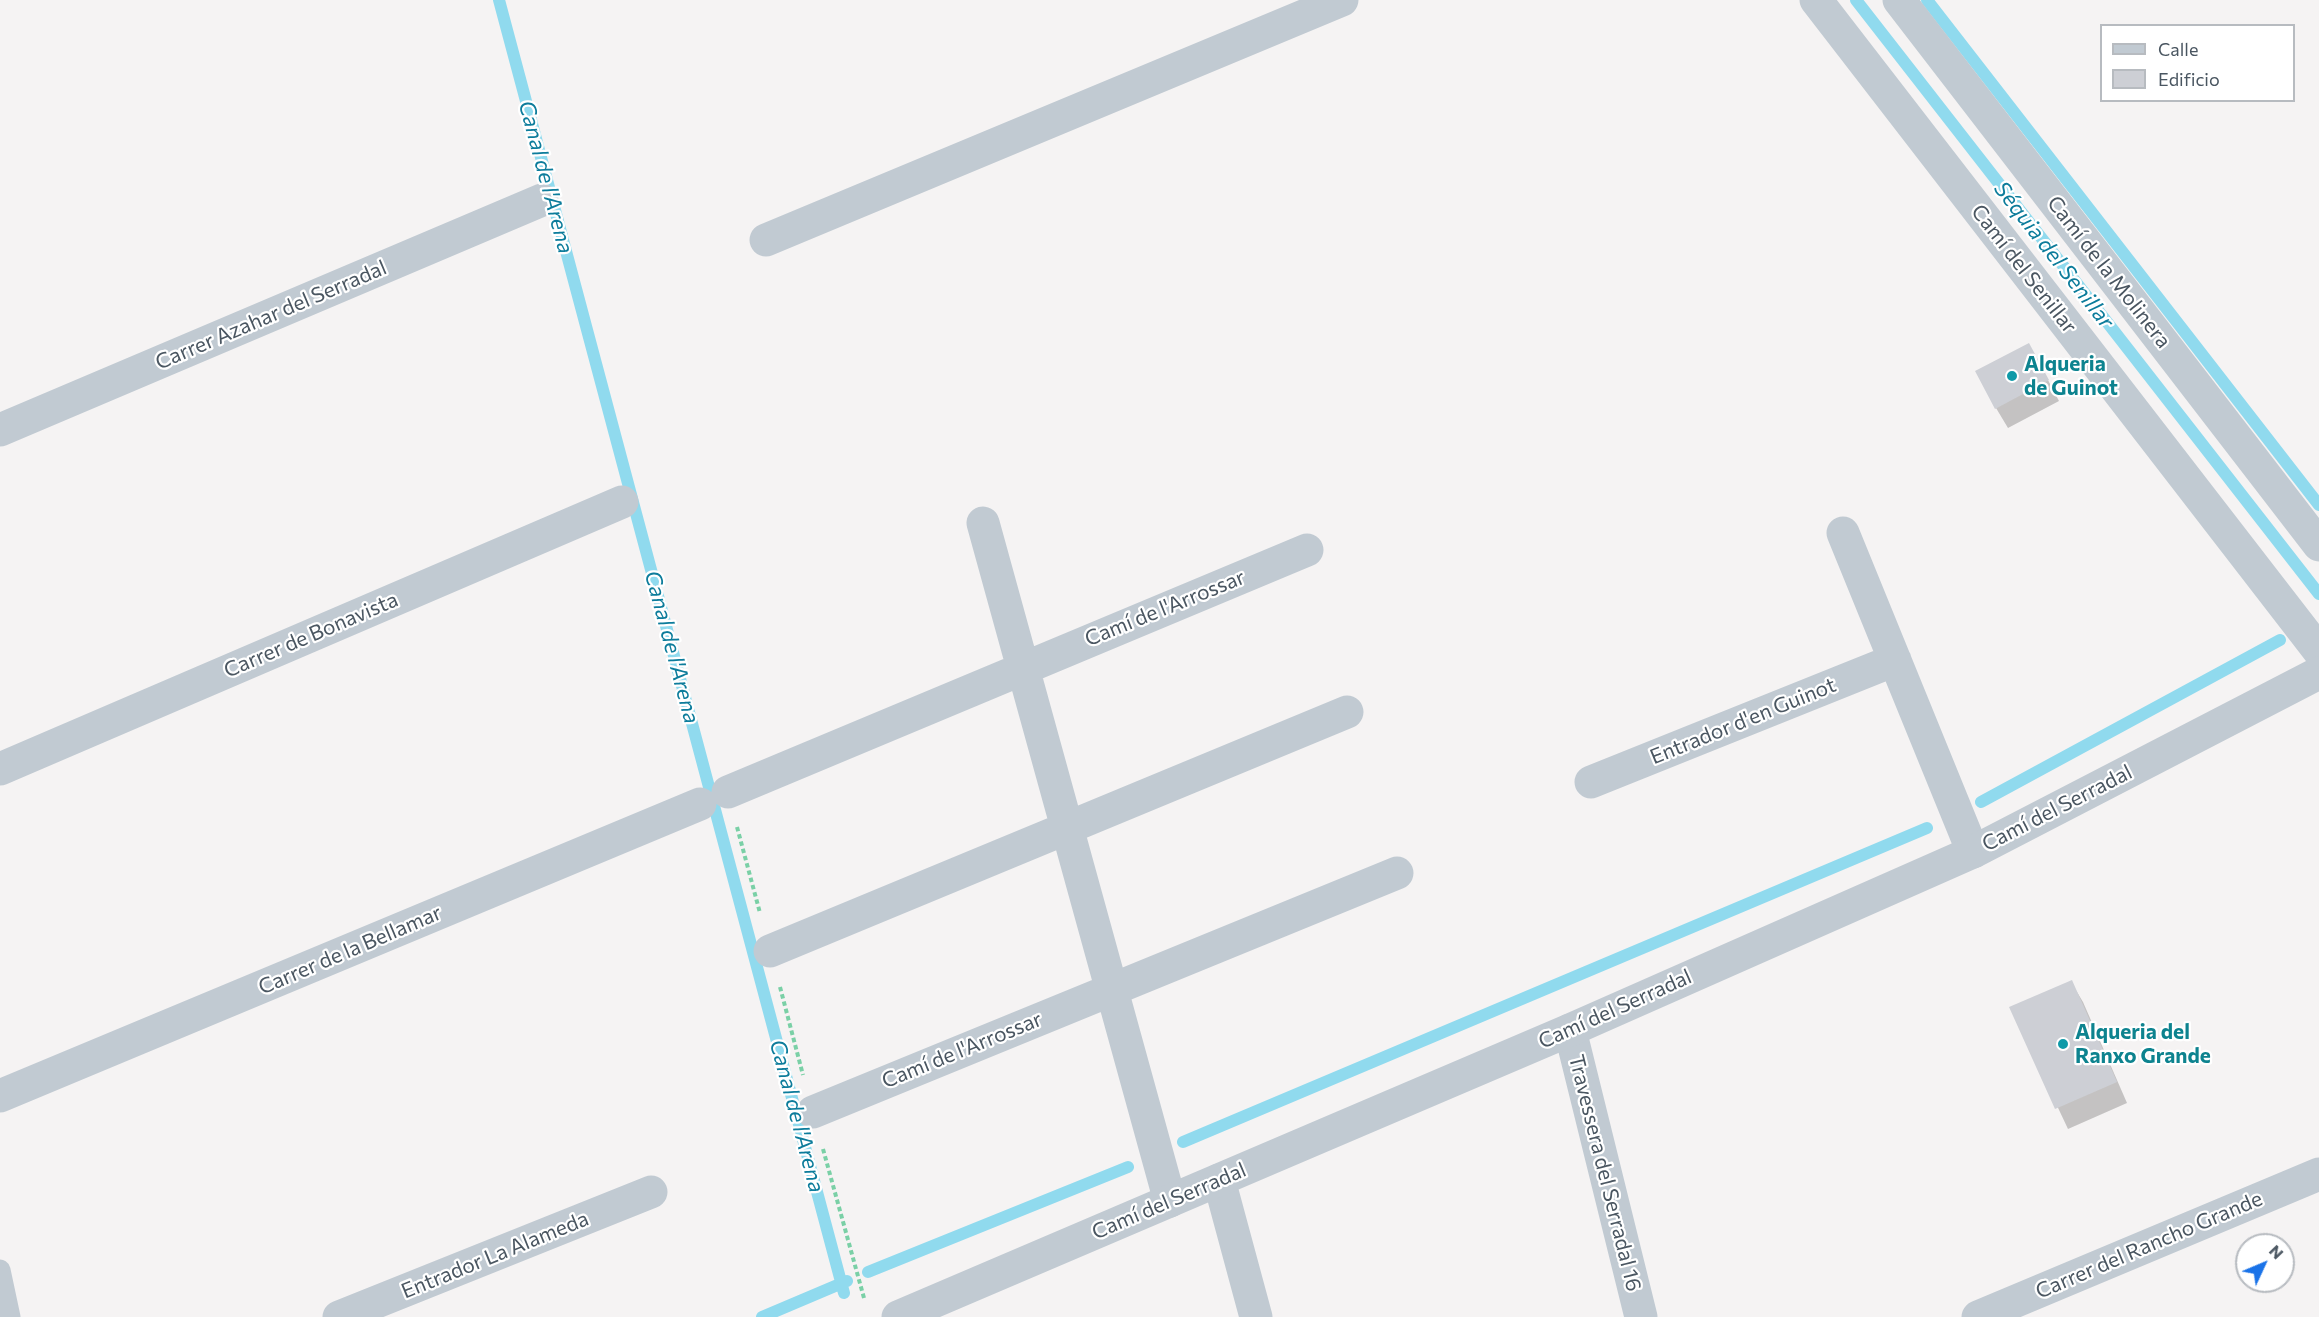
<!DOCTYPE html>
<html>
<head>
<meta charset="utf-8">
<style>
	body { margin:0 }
	#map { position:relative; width:2319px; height:1317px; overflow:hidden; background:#f5f3f3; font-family:Commissioner,sans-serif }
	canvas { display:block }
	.legend { position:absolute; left:2100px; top:24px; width:195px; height:78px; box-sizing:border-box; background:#fff; border:2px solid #b7bbc0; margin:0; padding:8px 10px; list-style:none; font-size:18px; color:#4a5661 }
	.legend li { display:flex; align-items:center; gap:12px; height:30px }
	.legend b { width:30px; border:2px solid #b7bbc0 }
	.north { position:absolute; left:2235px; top:1233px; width:60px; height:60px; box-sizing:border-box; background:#fff; border:2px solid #b7bbc0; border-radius:50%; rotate:46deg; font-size:16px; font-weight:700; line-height:24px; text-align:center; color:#4a5661 }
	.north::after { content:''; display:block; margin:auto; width:21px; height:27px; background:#1a73e8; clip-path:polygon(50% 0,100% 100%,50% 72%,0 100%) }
</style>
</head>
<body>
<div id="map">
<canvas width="2319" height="1317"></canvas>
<ul class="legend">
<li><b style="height:8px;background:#c1cad2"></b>Calle</li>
<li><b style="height:16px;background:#cdcfd5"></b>Edificio</li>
</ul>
<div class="north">N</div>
</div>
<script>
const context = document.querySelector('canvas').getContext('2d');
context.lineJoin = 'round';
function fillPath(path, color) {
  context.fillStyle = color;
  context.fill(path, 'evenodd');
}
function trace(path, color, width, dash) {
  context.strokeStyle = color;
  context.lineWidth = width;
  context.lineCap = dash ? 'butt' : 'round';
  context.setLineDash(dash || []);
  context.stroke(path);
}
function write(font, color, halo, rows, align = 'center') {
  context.font = font + ' Commissioner,sans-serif';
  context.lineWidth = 4.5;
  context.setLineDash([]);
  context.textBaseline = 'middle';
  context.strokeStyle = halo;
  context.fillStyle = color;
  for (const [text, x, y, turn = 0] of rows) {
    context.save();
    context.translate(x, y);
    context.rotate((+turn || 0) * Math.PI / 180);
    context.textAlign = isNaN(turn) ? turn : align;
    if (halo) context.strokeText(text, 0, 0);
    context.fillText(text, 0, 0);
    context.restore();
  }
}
fillPath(new Path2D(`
	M2040 365 2059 401 2008 428 1996 408Z
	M2071 982 2083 1002 2127 1103 2068 1129 2011 1008Z`), '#0003');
trace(new Path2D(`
	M499 0 844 1293
	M1856 0 2319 594
	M1927 0 2319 505
	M1981 802 2280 640
	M1183 1142 1927 828
	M868 1272 1128 1167
	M762 1317 847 1281`), '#90daee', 12);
fillPath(new Path2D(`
	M2029 343 2049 380 1995 409 1975 371Z
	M2072 980 2117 1082 2055 1109 2009 1007Z`), '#cdcfd5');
trace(new Path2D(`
	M737 827 760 913
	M780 987 803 1075
	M823 1149 864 1298`), '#7ad0a6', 4, [4.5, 3]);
trace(new Path2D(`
	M0 1270 10 1317`), '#c1cad2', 21);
trace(new Path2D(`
	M1816 0 2319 651
	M1899 0 2319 545
	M766 240 1342 0
	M0 430 542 200
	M983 523 1170 1201
	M1843 533 1973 852
	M0 769 622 502
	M1591 782 1895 660
	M728 792 1307 550
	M770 951 1347 712
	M1570 1030 1641 1317
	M0 1096 700 804
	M813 1112 1397 873
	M1219 1180 1256 1317
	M339 1317 651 1192
	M1978 1317 2319 1174`), '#c1cad2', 33);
trace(new Path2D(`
	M898 1317 1570 1030 1973 852 2319 673`), '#c1cad2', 33);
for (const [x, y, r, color] of [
	[2012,376,6,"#0f9aa8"],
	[2063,1044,6,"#0f9aa8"]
]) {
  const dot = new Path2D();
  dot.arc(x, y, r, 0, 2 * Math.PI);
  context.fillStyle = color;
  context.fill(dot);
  trace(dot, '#fff', 2);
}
write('21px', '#4a5661', '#fff', [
	["Camí del Senillar",2024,269,52],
	["Camí de la Molinera",2109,272,52],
	["Carrer Azahar del Serradal",271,315,-23],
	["Camí de l'Arrossar",1165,608,-22],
	["Carrer de Bonavista",311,635,-23],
	["Entrador d'en Guinot",1743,721,-22],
	["Camí del Serradal",2057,808,-27],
	["Carrer de la Bellamar",350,950,-23],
	["Camí del Serradal",1615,1009,-24],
	["Camí de l'Arrossar",962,1050,-22],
	["Travessera del Serradal 16",1605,1173,76],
	["Camí del Serradal",1169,1201,-23],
	["Carrer del Rancho Grande",2149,1245,-23],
	["Entrador La Alameda",495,1255,-22]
]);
write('bold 21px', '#0d838f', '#fff', [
	["Alqueria",2024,364],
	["de Guinot",2024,388],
	["Alqueria del",2075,1032],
	["Ranxo Grande",2075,1056]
], 'left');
write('italic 22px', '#0c7c9b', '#fff', [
	["Canal de l'Arena",546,177,75],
	["Séquia del Senillar",2054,255,52],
	["Canal de l'Arena",672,647,75],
	["Canal de l'Arena",797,1116,75]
]);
</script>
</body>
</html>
